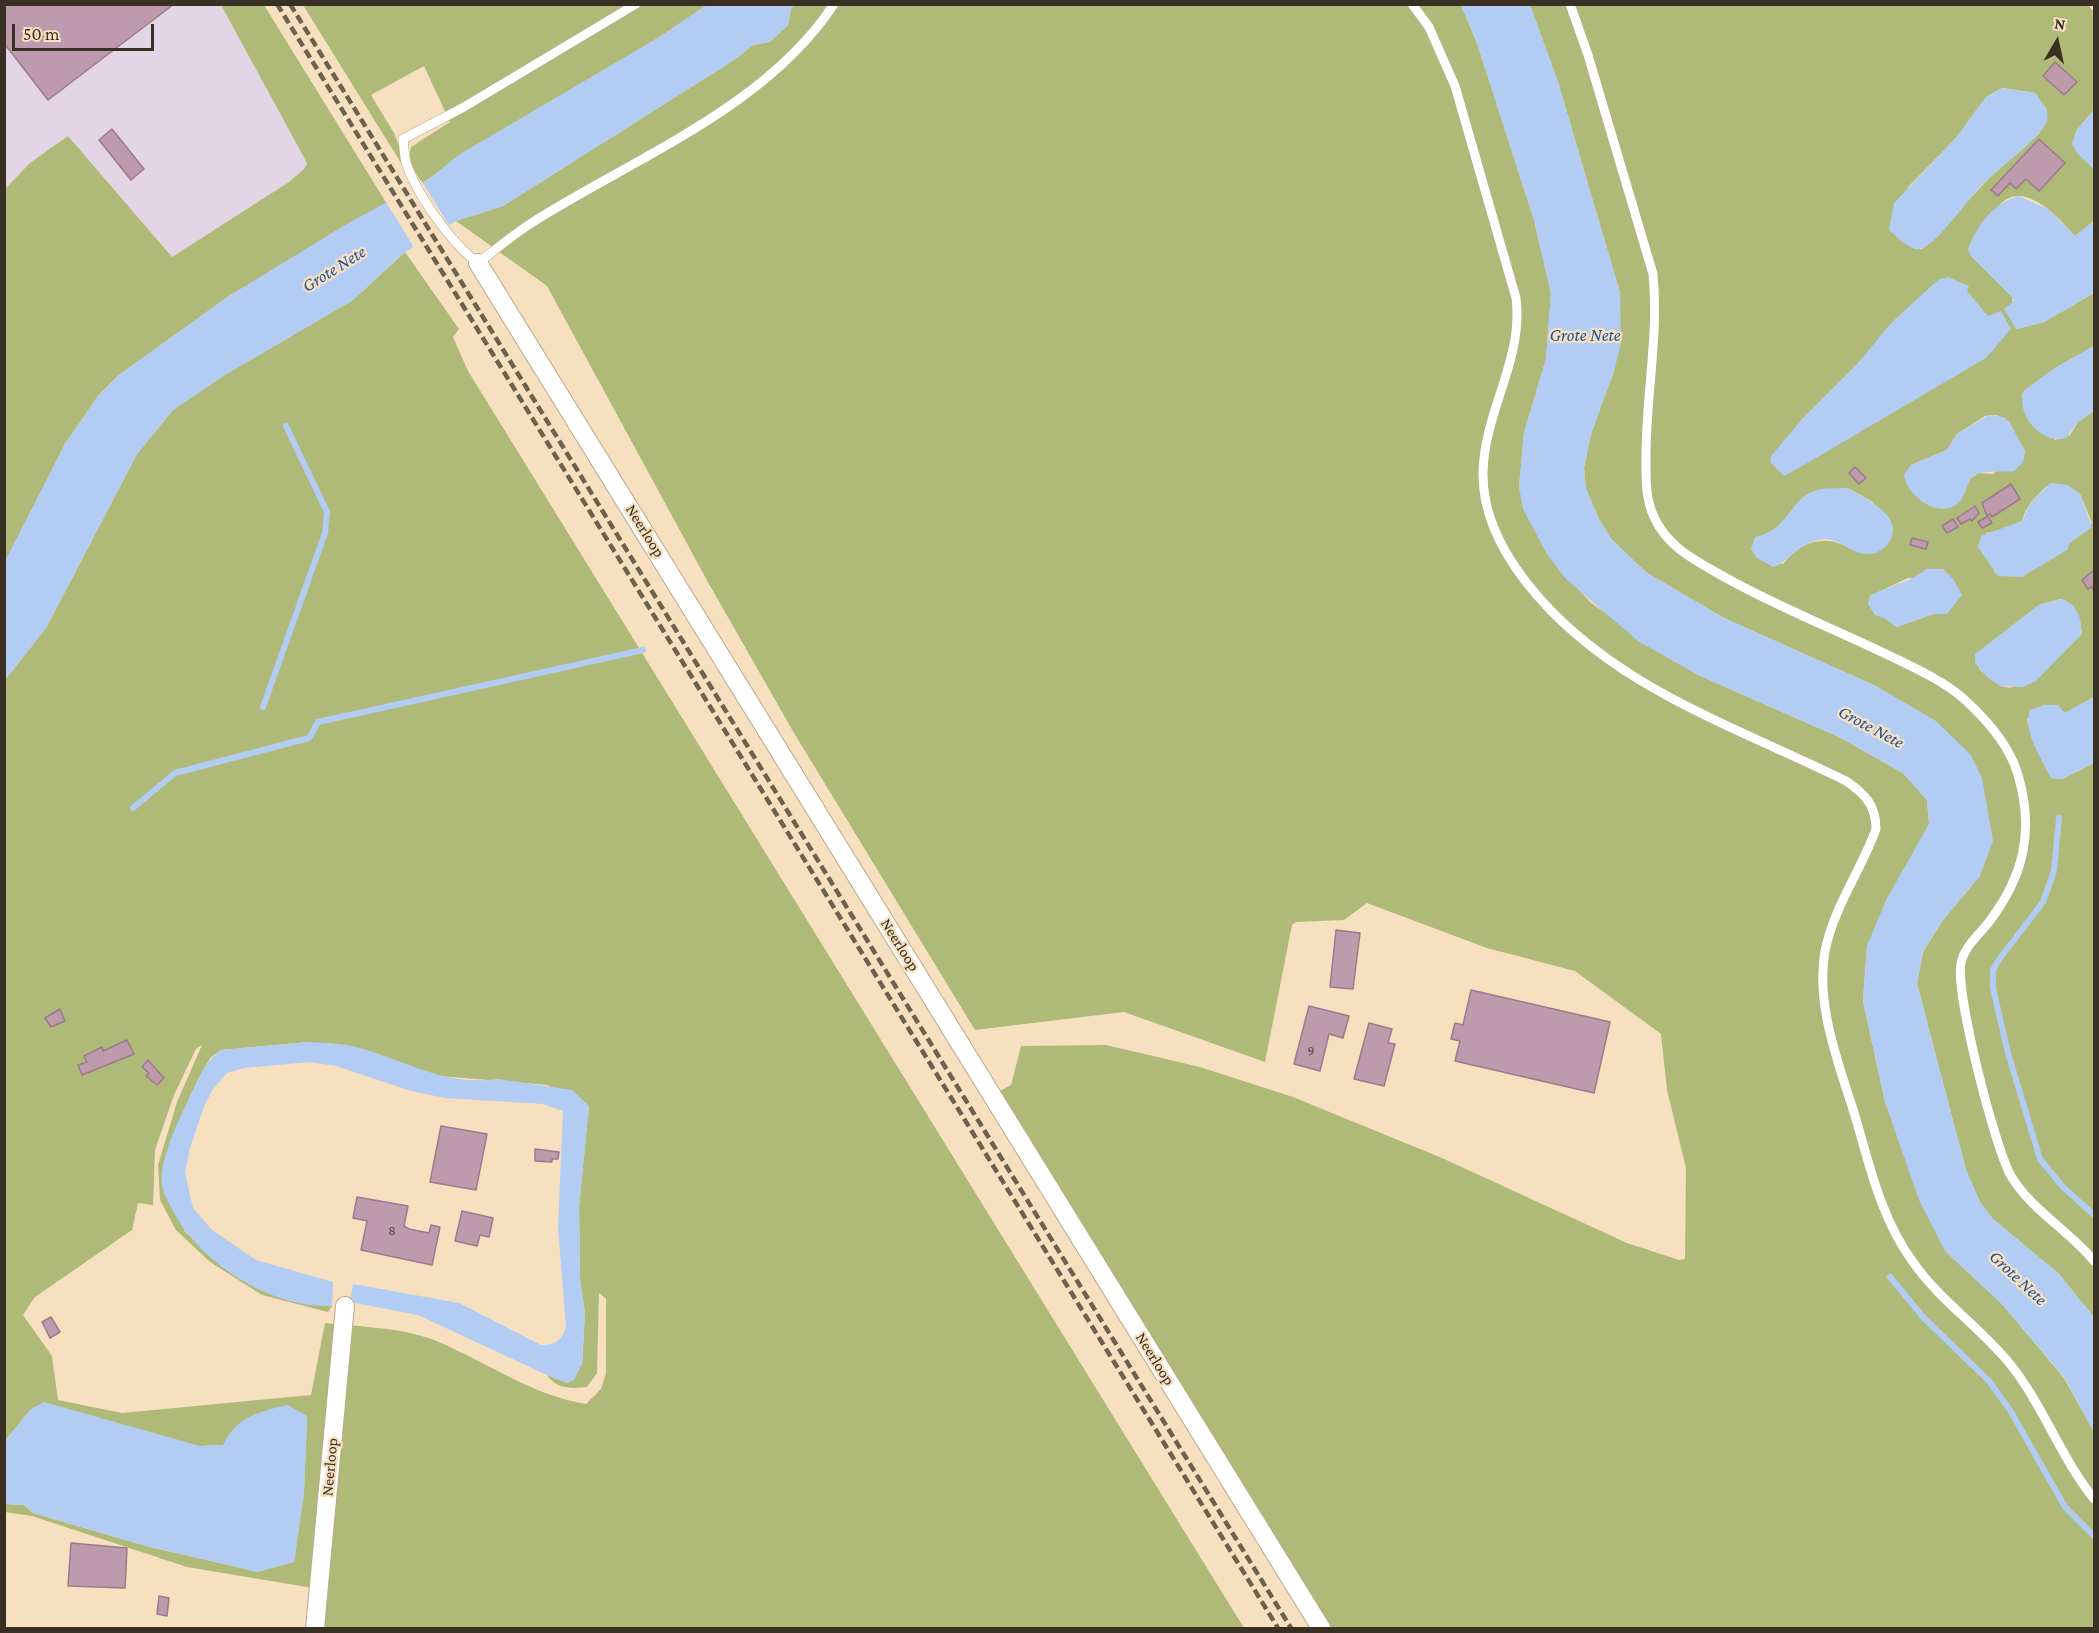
<!DOCTYPE html>
<html>
<head>
<meta charset="utf-8">
<style>
	body { margin:0 }
	#map { position:relative; width:2099px; height:1633px; overflow:hidden; background:#f7e0c0; font-family:"Crimson Pro",serif }
	canvas { display:block }
	.frame { position:absolute; inset:0; border:6px solid #392f23; pointer-events:none }
	.north { position:absolute; left:2027px; top:12px; width:60px; height:60px; -webkit-text-stroke:4px #f7e0c0; paint-order:stroke; rotate:9deg; font-size:16px; font-weight:700; line-height:24px; text-align:center; color:#392f23 }
	.north::after { content:''; display:block; margin:auto; width:21px; height:27px; background:#392f23; clip-path:polygon(50% 0,100% 100%,50% 72%,0 100%) }
	.scale { position:absolute; left:12px; top:24px; width:142px; height:27px; box-sizing:border-box; border:3px solid #392f23; border-top:0; padding-left:8px; font-size:18px; line-height:21px; white-space:nowrap; color:#392f23; -webkit-text-stroke:4px #f7e0c0; paint-order:stroke }
</style>
</head>
<body>
<div id="map">
<canvas width="2099" height="1633"></canvas>
<div class="frame"></div>
<div class="north">N</div>
<div class="scale">50 m</div>
</div>
<script>
const context = document.querySelector('canvas').getContext('2d');
context.lineJoin = 'round';
function fillPath(path, color) {
  context.fillStyle = color;
  context.fill(path, 'evenodd');
}
function trace(path, color, width, dash) {
  context.strokeStyle = color;
  context.lineWidth = width;
  context.lineCap = dash ? 'butt' : 'round';
  context.setLineDash(dash || []);
  context.stroke(path);
}
function write(font, color, halo, rows, align = 'center') {
  context.font = font + ' "Crimson Pro",serif';
  context.lineWidth = 4.5;
  context.setLineDash([]);
  context.textBaseline = 'middle';
  context.strokeStyle = halo;
  context.fillStyle = color;
  for (const [text, x, y, turn = 0] of rows) {
    context.save();
    context.translate(x, y);
    context.rotate((+turn || 0) * Math.PI / 180);
    context.textAlign = isNaN(turn) ? turn : align;
    if (halo) context.strokeText(text, 0, 0);
    context.fillText(text, 0, 0);
    context.restore();
  }
}
fillPath(new Path2D(`
	M5 5H221L307 163 305 168 289 182 172 257 68 136 5 189Z`), '#e3d4e6');
fillPath(new Path2D(`
	M2087 4 2094 12V110L2076 131 2079 153 2094 169V221L2075 236C2059 218 2022 176 1998 207 1987 221 1979 241 1971 256L2012 297 2016 329 2044 322 2094 293V346L2055 368 2024 391 2022 396 2055 440 2070 435 2078 422 2094 411V697L2065 713 2044 705 2027 719 2030 732 2051 778 2062 779 2094 763V1317L2058 1273 1993 1219 1980 1202 1966 1170 1917 984 1923 952 1943 920 1980 876 1878 687 1724 618 1647 573 1611 539 1599 519 1586 489 1584 468 1591 434 1614 371 1620 293 1558 82 1530 5ZM2002 88 2035 93 2047 110 2039 134 1990 177 1935 237 1922 249H1915L1889 230 1909 186 1956 138 1986 97ZM1997 415 2010 423 1994 474 1978 473 1973 477 1911 465 1947 450 1957 434 1985 416ZM2047 486 2080 494 2092 523 2070 543 2022 577 1995 573 1986 533 2000 531 2022 521C2026 506 2036 496 2047 486ZM1848 488 1873 502 1846 546C1822 534 1798 543 1783 564L1758 558 1751 549 1780 527 1804 498 1814 491ZM1908 578H1917L1947 614H1933L1897 627 1886 619 1870 596ZM2061 599 2066 601 2082 631 2081 635 2043 672 2010 688 2000 686 1979 669 1980 651 2039 605Z
	M221 5H264L387 204 229 296 119 375 98 396 65 444 5 563V189L30 163 68 136 172 257 289 182 305 168 307 163Z
	M303 5H707L661 36 422 183C415 172 407 160 411 147L450 122 424 66 371 95 394 133 414 184Z
	M795 5H1461L1477 43 1534 220 1551 293 1546 359 1524 433 1519 487 1547 554 1591 603 1698 675 1839 737 1903 773 1927 800 1929 824 1867 946 1863 1001 1885 1102 1945 1251 2001 1303 2064 1378 2094 1432V1628H1326L998 1092 1011 1085 1021 1046 1106 1045 1200 1067 1293 1097 1442 1158 1627 1243 1679 1260 1685 1259 1686 1168 1667 1090 1661 1034 1575 971 1487 948 1367 903 1344 920 1296 922 1292 925 1265 1062 1124 1012 975 1030 794 733 709 584 547 286 456 221 503 206 734 60 753 45 770 42 788 25 791 8Z
	M405 252 459 329 453 337 468 371 1244 1628H323L325 1590 187 1567 32 1516 5 1512V1504L24 1505 33 1513 146 1546 258 1572 294 1561 304 1492 307 1416 223 1445 200 1446 124 1426 31 1409 5 1441V680L46 628 137 454 173 410 223 376 353 300ZM308 1042 440 1076 547 1085 589 1106 579 1207 580 1279 585 1314 582 1364 567 1383 547 1375C556 1389 571 1389 587 1387L597 1373 599 1293 606 1299V1373L601 1389 586 1404C531 1395 485 1361 434 1340 400 1327 361 1327 325 1323L311 1395 122 1413 58 1400 52 1356 23 1315 35 1297 132 1230 138 1203 153 1205 155 1150 174 1095 196 1049 202 1045 177 1102 158 1165 160 1200 176 1230 210 1262 262 1295 328 1312 332 1306 287 1300 259 1289 186 1233 163 1189 162 1177 167 1154 181 1116 202 1072 211 1057 221 1050Z`), '#afba78');
fillPath(new Path2D(`
	M707 5H795L791 8 788 25 770 42 753 45 734 60 503 206 456 221 405 252 353 300 223 376 173 410 137 454 46 628 5 680 4 563 65 444 98 396 119 375 229 296 345 225 429 179 460 154 661 36Z
	M1461 5H1530L1558 82 1620 293 1621 343 1614 371 1591 434 1584 468 1586 489 1599 519 1611 539 1647 573 1724 618 1878 687 1936 721 1971 755 1982 778 1993 841 1980 876 1943 920 1923 951 1917 984 1966 1170 1980 1202 1993 1219 2058 1273 2094 1317V1432L2064 1377 2001 1303 1945 1251 1919 1200 1885 1102 1863 1001 1867 946 1886 900 1929 824 1927 800 1903 773 1839 737 1698 675 1638 641 1566 579 1547 554 1523 509 1519 487 1524 433 1546 359 1551 293 1534 220 1477 43Z
	M2002 88 2035 93C2041 101 2050 110 2047 121 2041 138 1995 171 1981 186 1967 200 1937 245 1920 249 1910 251 1896 236 1889 230L1894 203 1956 138 1986 97Z
	M2094 110V169L2077 153 2072 144 2076 131Z
	M2019 196 2048 209 2075 236 2094 221V293L2044 322 2016 329 2004 309 2014 301 2012 297 1971 256 1968 250C1976 226 1993 203 2019 196Z
	M1948 277 1969 286 1967 291 1988 316 2001 311 2011 329 1986 358 1804 465 1784 476 1770 462 1771 456 1803 418 1858 363 1891 323 1938 280Z
	M2094 346V411L2078 422 2066 438C2043 445 2015 416 2024 391L2055 368Z
	M1989 415 2004 417 2010 423 2025 451 2023 462 2014 471C2005 472 1982 471 1976 474 1966 479 1967 498 1956 505 1936 518 1906 495 1904 474L1911 465 1947 450 1957 434Z
	M2051 483 2068 485 2080 494 2092 527 2070 543 2067 550 2022 577 1998 576 1978 547 1981 536 2022 521 2031 502Z
	M1848 488C1865 499 1908 517 1888 544 1883 550 1876 554 1868 554 1852 555 1841 539 1825 539 1797 541 1792 561 1773 567L1757 558 1751 549 1755 537C1789 530 1789 500 1814 491 1825 487 1838 489 1848 488Z
	M1926 569H1943L1954 580 1962 595 1947 614H1933L1897 627 1886 619 1875 615 1868 604 1870 596C1887 587 1915 580 1926 569Z
	M2061 599C2077 603 2083 620 2081 635L2036 681 2023 687 2000 686 1988 678 1975 663V654L2039 605Z
	M2094 697V763L2062 779 2051 778C2042 759 2022 731 2030 710L2044 705H2058L2065 713Z
	M308 1042C326 1043 346 1043 363 1049 411 1063 445 1086 498 1079L572 1090 589 1106 579 1207 580 1279 585 1314 582 1364 574 1380 567 1383 547 1375 418 1315 350 1302 353 1284 459 1303 541 1345C556 1345 561 1341 566 1327L558 1228 563 1111 543 1104 445 1098 411 1091 336 1066 310 1062 244 1068 227 1073 213 1089 205 1104 190 1148 185 1173 193 1208 212 1230 256 1260 333 1282 332 1306C269 1308 198 1262 171 1207 168 1201 163 1193 162 1186 159 1161 175 1129 185 1107 195 1087 202 1064 221 1050Z
	M44 1402 200 1446 223 1445C236 1417 260 1411 288 1405L307 1416 304 1492 294 1562 258 1572 146 1546 33 1513 24 1505 5 1504V1441L31 1409Z`), '#b2ccf3');
fillPath(new Path2D(`
	M421 180 450 227 415 249 386 202Z`), '#f7e0c0');
trace(new Path2D(`
	M263 707 325 533 327 512 286 426
	M133 808 175 773 309 738 318 722 643 650
	M2059 818 2054 871 2043 902 1998 961 1993 970V988L2008 1053 2040 1159 2063 1187 2094 1215
	M1890 1277 1923 1317 1989 1381 2010 1410 2065 1507 2094 1536`), '#b2ccf3', 6);
const building = new Path2D(`
	M4 4H174L48 100 4 43Z
	M2055 62 2077 82 2064 95 2043 76Z
	M112 129 144 169 131 180 99 140Z
	M2039 139 2065 163 2039 191 2026 179 2016 189 2010 183 1998 196 1991 190Z
	M1855 467 1866 478 1859 484 1849 473Z
	M2011 484 2020 499 1992 517 1990 514 1987 516 1982 503Z
	M1975 506 1979 513 1972 521 1970 519 1961 524 1957 518Z
	M1988 516 1992 523 1982 528 1978 522Z
	M1953 519 1958 527 1947 533 1942 526Z
	M1912 538 1928 542 1926 549 1910 545Z
	M2094 570V592L2092 587 2088 589 2082 580Z
	M1336 930 1360 933 1353 989 1330 987Z
	M1471 990 1610 1022 1594 1093 1455 1061 1460 1041 1451 1039 1455 1023 1463 1025Z
	M1309 1006 1349 1016 1343 1038 1329 1034 1320 1071 1294 1064Z
	M60 1009 65 1021 51 1027 45 1018Z
	M1369 1023 1392 1029 1388 1043 1395 1044 1384 1086 1354 1079Z
	M127 1040 134 1054 82 1075 78 1065 87 1062 84 1056 102 1047 103 1051Z
	M148 1060 164 1078 157 1085 146 1076 149 1073 142 1067Z
	M441 1126 487 1134 476 1190 430 1182Z
	M535 1149 559 1152 558 1159H552V1162L535 1161Z
	M357 1197 408 1206 404 1226 409 1229 429 1233 431 1225 440 1227 432 1265 361 1250 367 1221 353 1218Z
	M462 1211 493 1218 489 1237 480 1235 477 1246 455 1241Z
	M51 1317 60 1332 50 1338 42 1322Z
	M71 1543 127 1548 125 1588 68 1586Z
	M159 1596 169 1598 167 1616 157 1614Z`);
fillPath(building, '#bd9aac');
trace(building, '#9c7a8b', 1.5);
const service = new Path2D(`
	M636 4 464 107 403 139C404 146 404 155 406 162 416 194 451 243 478 263 496 249 514 234 533 222 634 158 767 107 834 4
	M1412 4 1429 27 1455 86 1516 298C1524 360 1483 413 1483 475 1483 515 1502 551 1526 582 1607 686 1733 725 1846 781 1865 794 1876 805 1876 829 1861 871 1834 906 1825 951 1815 1006 1840 1067 1856 1119 1870 1168 1882 1220 1913 1262 1940 1301 1980 1327 2010 1364 2043 1405 2061 1458 2094 1499
	M1570 4 1588 55 1653 274C1659 335 1646 395 1646 456 1646 477 1645 498 1654 517 1667 546 1693 559 1719 574 1773 605 1832 628 1888 655 1913 667 1944 681 1964 699 1986 719 2010 746 2018 775 2035 832 2023 877 1989 922 1979 935 1964 947 1961 963 1955 993 1995 1148 2011 1176 2032 1211 2069 1230 2094 1261`);
const minor = new Path2D(`
	M478 263 1321 1628
	M315 1628 345 1306`);
trace(service, '#bda789', 10);
trace(minor, '#bda789', 20);
trace(service, '#fff', 9);
trace(minor, '#fff', 18);
trace(new Path2D(`
	M277 4 1278 1628
	M290 4 1291 1628`), '#6d604e', 4.5, [9, 4.5]);
write('14px', '#5a4a45', null, [
	["9",1311,1051],
	["8",392,1231]
]);
write('16px', '#392f23', '#f7e0c0', [
	["Neerloop",645,531,58],
	["Neerloop",900,945,58],
	["Neerloop",1155,1359,58],
	["Neerloop",330,1467,-85]
]);
write('italic 18px', '#20549e', '#f7e0c0', [
	["Grote Nete",334,269,-32],
	["Grote Nete",1585,335],
	["Grote Nete",1871,727,28],
	["Grote Nete",2018,1278,43]
]);
</script>
</body>
</html>
